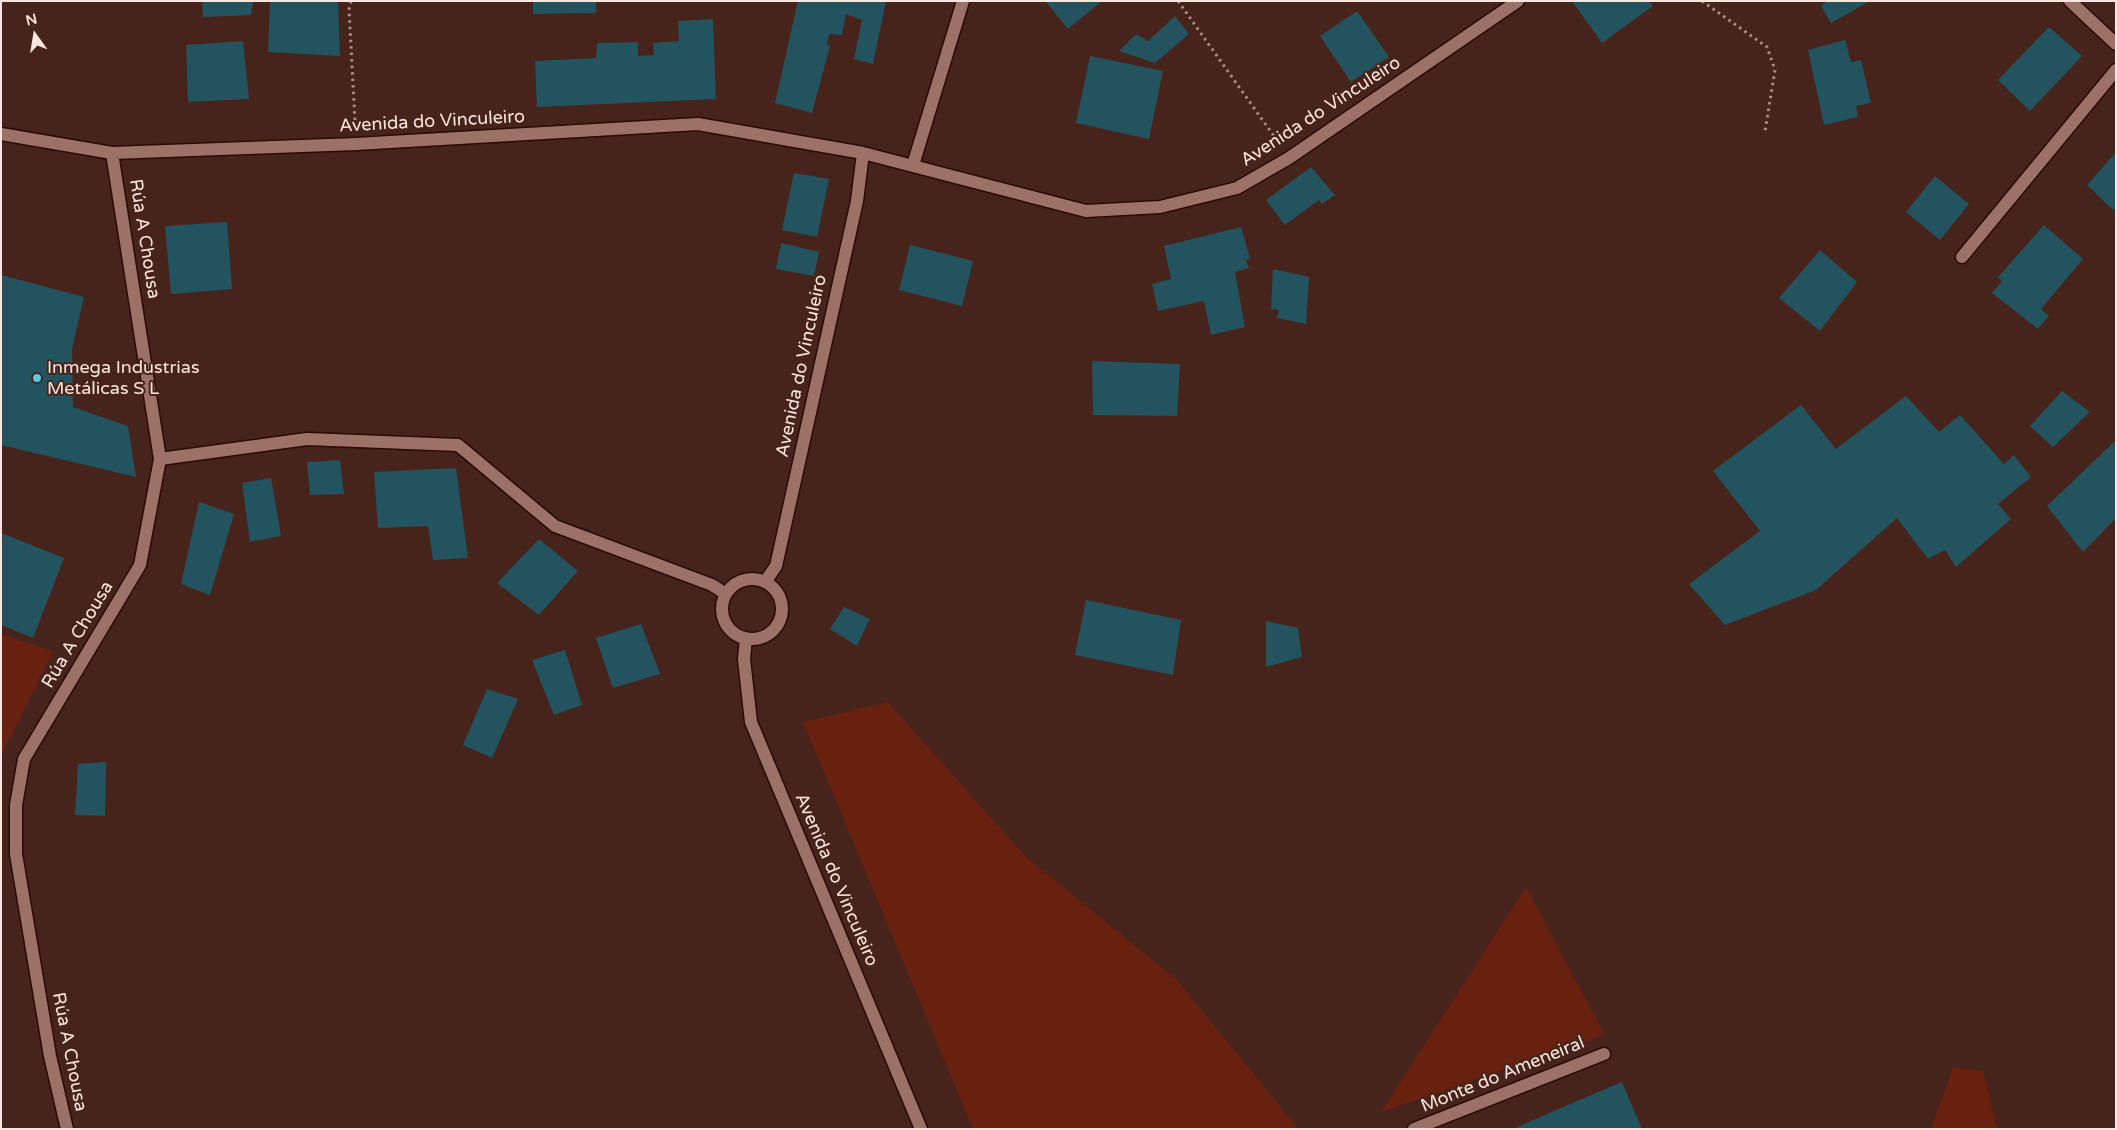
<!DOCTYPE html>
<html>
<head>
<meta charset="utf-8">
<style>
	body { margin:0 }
	#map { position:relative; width:2117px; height:1130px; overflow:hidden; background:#47241b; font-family:"Varela Round",sans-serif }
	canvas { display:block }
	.frame { position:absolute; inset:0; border:2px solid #fee6e0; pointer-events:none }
	.north { position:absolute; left:10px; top:10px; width:50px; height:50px; -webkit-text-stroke:4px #47241b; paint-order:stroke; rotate:347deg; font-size:14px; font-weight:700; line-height:20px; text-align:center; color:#fee6e0 }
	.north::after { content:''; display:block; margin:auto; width:18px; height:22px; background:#fee6e0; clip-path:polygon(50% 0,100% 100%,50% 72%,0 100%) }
</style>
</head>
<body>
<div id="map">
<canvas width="2117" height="1130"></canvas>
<div class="frame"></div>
<div class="north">N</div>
</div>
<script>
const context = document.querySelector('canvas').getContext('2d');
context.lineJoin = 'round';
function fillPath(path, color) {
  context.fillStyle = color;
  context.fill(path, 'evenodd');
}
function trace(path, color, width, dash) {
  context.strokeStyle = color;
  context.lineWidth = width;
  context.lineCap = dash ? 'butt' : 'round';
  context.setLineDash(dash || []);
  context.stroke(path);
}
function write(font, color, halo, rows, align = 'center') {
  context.font = font + ' "Varela Round",sans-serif';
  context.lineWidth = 4;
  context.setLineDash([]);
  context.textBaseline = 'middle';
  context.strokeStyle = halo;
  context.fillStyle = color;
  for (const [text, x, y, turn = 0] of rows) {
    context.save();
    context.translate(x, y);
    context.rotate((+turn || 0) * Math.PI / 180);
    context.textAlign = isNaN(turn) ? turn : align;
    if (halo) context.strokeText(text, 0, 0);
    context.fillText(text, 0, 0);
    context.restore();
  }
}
fillPath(new Path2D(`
	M1 634 53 651 1 755Z
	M888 702 1025 856 1176 979 1299 1129H973L803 722Z
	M1526 887 1605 1035 1381 1112Z
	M1953 1067 1983 1071 1997 1129H1931Z`), '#68200f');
fillPath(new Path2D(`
	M202 1H253L251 15 203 17Z
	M338 1 340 56 268 52 270 2Z
	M533 1H596V13L533 14Z
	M798 1H886L873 64 854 59 862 20 846 14 842 35 829 34 827 45 830 46 812 113 775 103Z
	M1045 1H1102L1068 29Z
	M1572 1H1649L1653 6 1602 43Z
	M1827 1H1870L1831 23 1821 6Z
	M1357 11 1389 57 1351 82 1320 36Z
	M1175 16 1189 34 1155 63 1119 51 1136 34 1148 41Z
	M713 19 716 99 537 107 535 61 596 58 597 43 638 42V56L654 55 653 43 679 41 678 21Z
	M2049 27 2082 56 2030 111 1998 80Z
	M1845 40 1851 62 1861 60 1871 103 1856 106 1858 117 1824 125 1808 50Z
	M243 41 249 99 188 102 186 45Z
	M1090 56 1163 71 1149 139 1076 123Z
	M2116 152V207L2113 210 2087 185Z
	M1311 167 1335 195 1322 204 1319 200 1285 225 1266 200Z
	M794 173 829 179 817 237 782 230Z
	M1935 176 1969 204 1940 240 1906 212Z
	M227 222 232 289 171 294 165 226Z
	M2044 225 2083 259 2041 309 2049 316 2038 329 1992 293 2002 281 1998 277Z
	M1241 227 1250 258 1246 260 1249 268 1235 272 1245 327 1211 335 1204 301 1158 311 1152 284 1171 279 1164 246Z
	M781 243 819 252 814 276 776 269Z
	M910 245 973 261 962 306 899 290Z
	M1820 250 1857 282 1820 331 1779 298Z
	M1273 269 1309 277 1306 324 1277 318 1279 310 1271 309Z
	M1 275 84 297 72 349 73 407 128 426 136 477 1 445Z
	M1092 361 1180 364 1177 416 1093 415Z
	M2062 391 2090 412 2053 447 2030 426Z
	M1906 396 1939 432 1960 415 2004 464 2014 455 2031 477 1998 504 2011 519 1956 567 1945 550 1928 559 1897 518 1816 590 1725 625 1689 584 1760 531 1713 471 1801 405 1836 449Z
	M2116 440V518L2083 552 2047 506Z
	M340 460 344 494 310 495 307 462Z
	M456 468 468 558 433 560 428 526 378 528 374 472Z
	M271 478 281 536 250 542 242 483Z
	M199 502 234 514 210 595 181 584Z
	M1 533 64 558 33 638 1 625Z
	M539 539 578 571 539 615 497 583Z
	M1086 600 1181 620 1173 675 1075 655Z
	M844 607 870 619 857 646 830 629Z
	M1266 621 1298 628 1302 657 1266 667Z
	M641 624 660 674 613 688 596 638Z
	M565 650 582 705 554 715 532 660Z
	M487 689 518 699 492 758 463 745Z
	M106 762 105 816 75 815 78 764Z
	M1622 1082 1642 1129H1513L1556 1110Z`), '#22535e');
const lane = new Path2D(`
	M913 165 963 1`);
const street = new Path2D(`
	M2070 1 2116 44
	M1 134 112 153 356 144 698 124 863 153 1086 211 1160 207 1237 188 1289 158 1518 1
	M1962 257 2116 70
	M160 459 307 439 458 445 555 526 712 585 726 594
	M722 609a30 30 0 1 1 60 0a30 30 0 1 1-60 0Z
	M765 582 776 566 857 201 863 153
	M746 638 744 659 751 722 921 1129
	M67 1129 50 1056 16 854V805L24 759 140 565 160 459 112 153
	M1414 1129 1604 1054`);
trace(lane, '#2b0b05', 15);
trace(street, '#2b0b05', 15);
trace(new Path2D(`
	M351 1 349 9 355 121
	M1178 1 1276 139
	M1702 1 1767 47 1775 70 1765 131`), '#a98c85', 3, [2.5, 4]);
trace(lane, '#9c7268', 12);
trace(street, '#9c7268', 12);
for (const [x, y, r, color] of [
	[37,378,5,"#57c9e2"]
]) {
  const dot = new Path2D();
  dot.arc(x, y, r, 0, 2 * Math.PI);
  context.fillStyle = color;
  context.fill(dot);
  trace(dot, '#47241b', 2);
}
write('18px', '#fee6e0', '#47241b', [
	["Avenida do Vinculeiro",1321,112,-33],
	["Avenida do Vinculeiro",432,122,-3],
	["Rúa A Chousa",144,239,81],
	["Avenida do Vinculeiro",802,366,-78],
	["Rúa A Chousa",78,635,-59],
	["Avenida do Vinculeiro",836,880,67],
	["Rúa A Chousa",69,1052,79],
	["Monte do Ameneiral",1503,1075,-22]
]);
write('18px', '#fee6e0', '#47241b', [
	["Inmega Industrias",47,368],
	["Metálicas S L",47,389]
], 'left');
</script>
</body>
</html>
